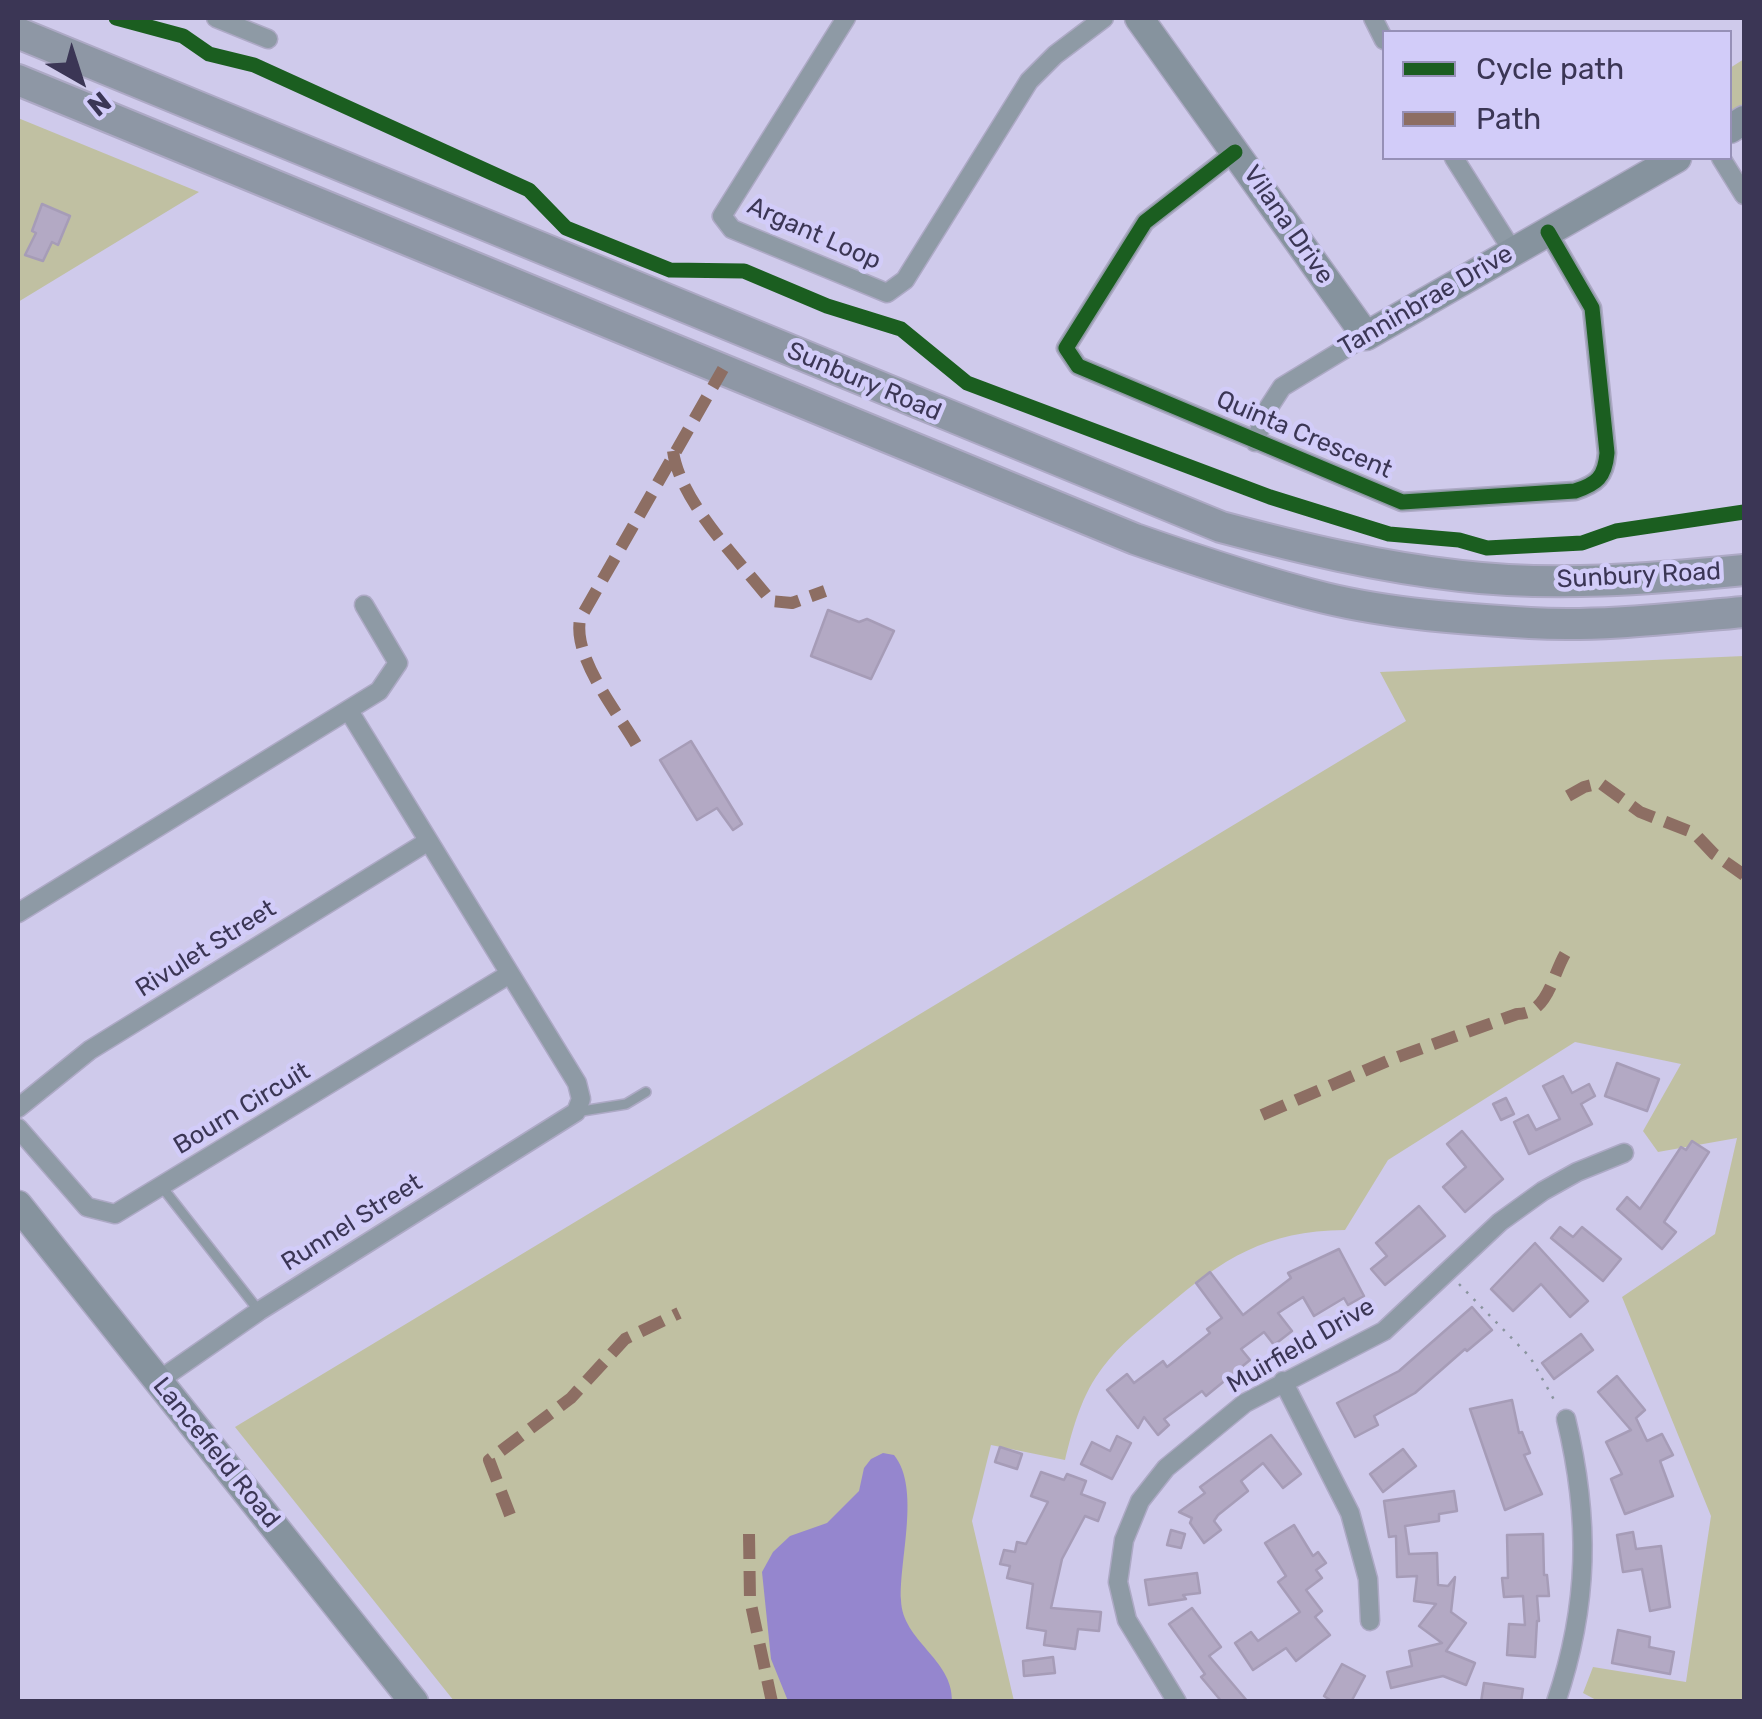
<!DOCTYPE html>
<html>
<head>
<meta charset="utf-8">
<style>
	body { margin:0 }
	#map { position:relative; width:1762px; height:1719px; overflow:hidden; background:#cfcaeb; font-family:Rubik,sans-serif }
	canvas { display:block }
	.frame { position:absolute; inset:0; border:20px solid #3b3655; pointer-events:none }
	.legend { position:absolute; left:1382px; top:30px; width:350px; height:130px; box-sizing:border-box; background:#d2ccf9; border:2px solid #9690b7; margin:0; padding:12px 18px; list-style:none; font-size:30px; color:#3b3655 }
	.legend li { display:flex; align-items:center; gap:20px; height:50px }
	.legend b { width:50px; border:2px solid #9690b7 }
	.north { position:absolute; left:30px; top:30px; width:100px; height:100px; -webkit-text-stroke:8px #d2ccf9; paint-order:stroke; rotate:141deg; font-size:28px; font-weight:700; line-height:40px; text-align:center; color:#3b3655 }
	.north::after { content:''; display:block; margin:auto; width:35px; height:45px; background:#3b3655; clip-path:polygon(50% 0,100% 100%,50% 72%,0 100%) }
</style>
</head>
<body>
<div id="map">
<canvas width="1762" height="1719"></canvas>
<div class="frame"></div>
<ul class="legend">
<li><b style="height:12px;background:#1b5e20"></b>Cycle path</li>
<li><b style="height:12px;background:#8d6e63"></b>Path</li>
</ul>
<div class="north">N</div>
</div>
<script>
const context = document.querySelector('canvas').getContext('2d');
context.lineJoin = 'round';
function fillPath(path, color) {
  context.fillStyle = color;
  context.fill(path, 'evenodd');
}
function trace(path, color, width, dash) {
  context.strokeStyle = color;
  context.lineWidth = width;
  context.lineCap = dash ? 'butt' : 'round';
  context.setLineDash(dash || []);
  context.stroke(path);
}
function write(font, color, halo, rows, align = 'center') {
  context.font = font + ' Rubik,sans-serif';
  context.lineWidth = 9;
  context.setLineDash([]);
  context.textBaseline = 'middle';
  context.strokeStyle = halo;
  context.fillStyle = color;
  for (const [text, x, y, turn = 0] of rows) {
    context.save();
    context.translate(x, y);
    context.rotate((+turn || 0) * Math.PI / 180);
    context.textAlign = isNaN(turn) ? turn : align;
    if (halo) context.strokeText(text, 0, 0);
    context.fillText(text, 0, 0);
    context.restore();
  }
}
fillPath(new Path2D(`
	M1744 59V105L1730 113V68Z
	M18 118 199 192 18 302Z
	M1744 656V1701H1598L1583 1693 1593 1667 1686 1682 1711 1516 1622 1297 1715 1234 1737 1138 1658 1152 1643 1131 1681 1064 1575 1042 1388 1160 1345 1230C1265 1231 1224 1258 1165 1308 1143 1327 1120 1344 1103 1367 1082 1394 1073 1427 1065 1460L991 1445 972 1521 1014 1701H454L235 1427 1406 721 1380 672Z`), '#c0c0a2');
fillPath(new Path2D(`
	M883 1453 894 1455C921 1488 899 1560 901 1600 902 1641 953 1659 952 1701H788L771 1659 762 1572 773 1552 790 1536 827 1523 859 1491 864 1468 871 1459Z`), '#9586ce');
const building = new Path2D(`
	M42 204 70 216 58 245 52 242 43 261 25 255 36 233 32 231Z
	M828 610 859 622 867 619 894 631 871 679 811 656Z
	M691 741 742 824 733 830 717 808 697 820 660 760Z
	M1617 1063 1659 1079 1647 1111 1605 1096Z
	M1563 1076 1572 1093 1589 1084 1595 1096 1581 1104 1592 1124 1529 1154 1514 1122 1528 1115 1536 1130 1560 1119 1543 1086Z
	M1506 1098 1514 1114 1501 1120 1493 1104Z
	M1462 1131 1503 1179 1465 1212 1443 1187 1466 1167 1447 1144Z
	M1692 1141 1709 1152 1664 1222 1676 1232 1662 1249 1617 1209 1627 1197 1640 1209 1681 1147 1686 1150Z
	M1419 1206 1445 1236 1385 1285 1371 1269 1387 1256 1376 1243Z
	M1560 1227 1573 1237 1582 1227 1621 1259 1603 1281 1551 1238Z
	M1535 1243 1588 1301 1570 1317 1541 1284 1513 1311 1491 1289Z
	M1339 1249 1364 1296 1348 1305 1344 1298 1314 1316 1303 1297 1278 1313 1292 1331 1274 1345 1264 1332 1241 1349 1250 1360 1206 1396 1202 1391 1164 1419 1169 1425 1158 1435 1144 1417 1138 1428 1107 1390 1127 1374 1134 1383 1163 1361 1167 1367 1210 1333 1207 1329 1222 1318 1196 1283 1210 1272 1243 1315 1291 1278 1288 1273Z
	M1472 1307 1492 1330 1467 1351 1465 1349 1415 1393 1374 1416 1378 1425 1355 1437 1337 1403 1399 1371Z
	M1581 1334 1593 1350 1554 1379 1542 1363Z
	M1617 1376 1645 1410 1636 1418 1647 1441 1662 1434 1673 1455 1660 1461 1673 1496 1625 1514 1611 1479 1622 1474 1606 1442 1631 1430 1598 1392Z
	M1512 1400 1519 1433 1522 1432 1530 1453 1524 1455 1542 1494 1505 1510 1470 1409Z
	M1271 1435 1301 1474 1283 1488 1263 1463 1241 1481 1248 1491 1218 1515 1214 1521 1221 1530 1204 1543 1190 1523 1192 1518 1179 1512 1205 1493 1200 1487Z
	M1117 1436 1131 1443 1112 1479 1081 1464 1092 1442 1110 1451Z
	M1000 1447 1022 1454 1017 1469 995 1462Z
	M1403 1449 1416 1466 1383 1492 1370 1474Z
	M1041 1472 1064 1480 1067 1474 1086 1481 1081 1494 1105 1503 1098 1521 1085 1516 1062 1559 1051 1608 1101 1612 1099 1631 1078 1629 1075 1649 1044 1645 1046 1631 1027 1628 1033 1584 1007 1578 1010 1566 1000 1564 1004 1550 1015 1552 1017 1542 1026 1544 1048 1502 1031 1496Z
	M1454 1491 1457 1511 1439 1514V1521L1405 1526 1409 1554 1437 1553 1438 1585 1448 1586 1455 1577 1451 1612 1466 1623 1446 1651 1475 1663 1466 1685 1443 1676 1391 1688 1387 1672 1412 1666 1409 1651 1442 1643 1419 1626 1436 1604 1414 1601 1417 1576 1397 1577 1396 1536 1389 1537 1384 1501Z
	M1294 1525 1313 1556 1318 1552 1326 1563 1316 1570 1322 1578 1306 1590 1322 1611 1315 1617 1330 1635 1296 1661 1286 1648 1253 1670 1235 1643 1251 1632 1258 1641 1300 1612 1278 1582 1286 1576 1265 1543Z
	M1171 1530 1185 1534 1181 1548 1167 1545Z
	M1633 1532 1636 1549 1661 1546 1670 1607 1650 1611 1642 1569 1623 1572 1617 1535Z
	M1543 1534 1544 1575H1547L1549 1596H1537L1539 1621H1537L1535 1657 1507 1655 1509 1624 1525 1625 1523 1596 1504 1597 1502 1578H1508L1507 1535Z
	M1197 1573 1200 1593 1183 1595 1186 1599 1149 1605 1145 1580Z
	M1192 1608 1221 1647 1209 1656 1248 1702H1222L1201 1677 1205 1674 1169 1624Z
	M1618 1630 1650 1637 1649 1647 1674 1652 1670 1674 1612 1663Z
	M1053 1657 1055 1673 1024 1676 1023 1661Z
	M1342 1664 1365 1676 1351 1702H1333L1324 1696Z
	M1484 1683 1523 1689 1521 1702H1481Z`);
fillPath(building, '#b3a9c4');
trace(building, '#a69cb7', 2.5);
const lane = new Path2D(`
	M576 1112 626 1104 646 1092
	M162 1187 259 1311`);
const street = new Path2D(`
	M216 18 268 39
	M846 18 722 216 732 229 887 293 905 280 1029 81 1055 55 1104 18
	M1373 18 1384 40
	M1235 152 1145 222 1066 348 1078 366 1402 502 1575 491C1597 484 1605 477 1607 453L1592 308 1548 232
	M1454 158 1512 250
	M1721 158 1744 195
	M1255 442 1267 410 1282 387 1366 336
	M18 913 379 691 398 663 364 605
	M18 1108 90 1050 427 842
	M18 1128 87 1207 115 1214 508 975
	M158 1381 259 1311 576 1112 581 1099 577 1083 349 711
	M1283 1381 1350 1513 1368 1579 1370 1621
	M1177 1702 1127 1620 1118 1582 1124 1540 1140 1501 1166 1468 1245 1403 1384 1331 1500 1222 1543 1191 1577 1172 1624 1153
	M1556 1702C1589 1605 1590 1518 1566 1419`);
const secondary = new Path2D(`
	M1139 18 1366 336 1677 158
	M1730 129 1744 120
	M18 1205 414 1702`);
const primary = new Path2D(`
	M18 33 1221 527C1300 548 1379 567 1461 576 1554 587 1651 579 1744 570
	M18 80 1135 539C1198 561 1260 582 1325 598 1391 614 1463 619 1530 623 1602 627 1674 618 1744 612`);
trace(lane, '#ada9c5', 12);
trace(street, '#ada9c5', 21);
trace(secondary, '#ada9c5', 31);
trace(primary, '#ada9c5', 34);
trace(new Path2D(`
	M1459 1284 1530 1357 1557 1405`), '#8a949e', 2.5, [2.5, 8]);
trace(lane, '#8e9aa5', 9);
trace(street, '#8e9aa5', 18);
trace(secondary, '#86939e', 28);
trace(primary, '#8e97a5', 30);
trace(new Path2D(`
	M673 451C680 502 739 560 771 601L792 603 825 591
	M636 744C616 710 573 658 580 619L723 369
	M1568 796 1584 787 1600 783 1640 812 1694 833 1714 854 1744 875
	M1262 1115 1392 1059 1517 1014C1548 1014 1552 976 1565 954
	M510 1515 489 1460 571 1398 625 1339 679 1313
	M749 1534 750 1600 772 1702`), '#8d6e63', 12, [25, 12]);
trace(new Path2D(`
	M116 18 183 36 209 54 254 65 529 190 566 228 670 270 744 271 827 306 901 329 967 383 1270 497 1389 534 1459 540 1487 548 1582 543 1616 531 1744 512
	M1235 152 1145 222 1066 348 1078 366 1402 502 1575 491C1597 484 1605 477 1607 453L1592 308 1548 232`), '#1b5e20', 15);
write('25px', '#3b3655', '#d2ccf9', [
	["Vilana Drive",1288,225,55],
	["Argant Loop",814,234,24],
	["Tanninbrae Drive",1426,301,-30],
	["Sunbury Road",864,382,23],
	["Quinta Crescent",1304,435,23],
	["Sunbury Road",1639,576,-3],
	["Rivulet Street",206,949,-32],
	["Bourn Circuit",242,1109,-31],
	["Runnel Street",352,1223,-32],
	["Muirfield Drive",1301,1346,-30],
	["Lancefield Road",216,1453,51]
]);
</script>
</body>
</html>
